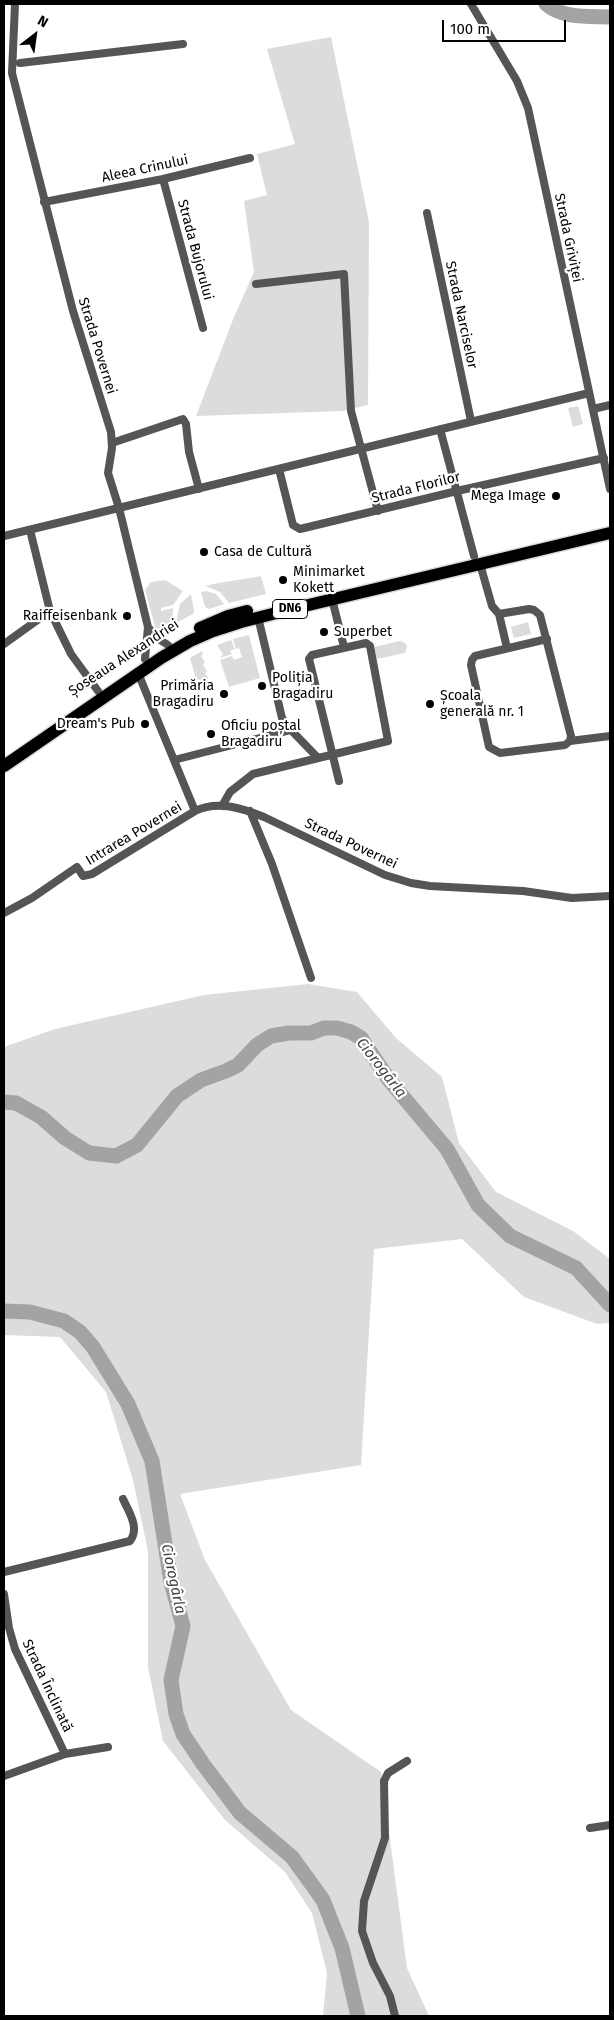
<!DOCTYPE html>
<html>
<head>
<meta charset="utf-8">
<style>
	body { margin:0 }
	#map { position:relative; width:614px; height:2020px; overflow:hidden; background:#fff; font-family:"Fira Sans",sans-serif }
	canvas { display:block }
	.frame { position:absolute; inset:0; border:5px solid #000; pointer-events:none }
	.north { position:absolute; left:10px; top:10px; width:50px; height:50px; -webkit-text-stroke:4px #fff; paint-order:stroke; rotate:30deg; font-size:14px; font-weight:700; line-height:20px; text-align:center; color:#000 }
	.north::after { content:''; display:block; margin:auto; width:18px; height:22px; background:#000; clip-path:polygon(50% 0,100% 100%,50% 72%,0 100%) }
	.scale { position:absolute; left:442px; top:20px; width:124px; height:22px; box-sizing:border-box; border:2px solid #000; border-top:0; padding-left:6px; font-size:15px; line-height:18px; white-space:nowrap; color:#000; -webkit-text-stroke:4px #fff; paint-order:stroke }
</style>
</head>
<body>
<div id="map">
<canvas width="614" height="2020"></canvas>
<div class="frame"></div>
<div class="north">N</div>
<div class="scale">100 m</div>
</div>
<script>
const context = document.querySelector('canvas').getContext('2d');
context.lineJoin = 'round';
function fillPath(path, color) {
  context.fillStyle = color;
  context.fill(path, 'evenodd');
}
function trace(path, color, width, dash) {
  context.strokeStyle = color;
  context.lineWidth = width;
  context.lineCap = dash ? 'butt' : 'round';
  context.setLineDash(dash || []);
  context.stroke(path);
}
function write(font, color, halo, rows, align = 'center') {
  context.font = font + ' "Fira Sans",sans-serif';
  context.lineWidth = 4.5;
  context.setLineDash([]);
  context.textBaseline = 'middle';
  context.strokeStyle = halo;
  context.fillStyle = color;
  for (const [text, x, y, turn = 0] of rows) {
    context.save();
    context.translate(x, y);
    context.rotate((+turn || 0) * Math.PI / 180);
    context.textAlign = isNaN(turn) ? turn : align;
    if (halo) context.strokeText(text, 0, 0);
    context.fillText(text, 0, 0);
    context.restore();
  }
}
fillPath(new Path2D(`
	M331 37 369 222 368 405 343 411 196 416 234 317 254 272 244 201 267 195 257 154 295 144 267 49Z
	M578 406 583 424 573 427 568 408Z
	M261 576 266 594 229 603 220 592 205 586C224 581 242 580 261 576Z
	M165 580 183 591 173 605 161 608V611L173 608 172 625 159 632 156 630 145 590 151 582Z
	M206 591 216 594 224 604 209 609 205 607 201 592Z
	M191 594 194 611 193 614 176 623 180 604Z
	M528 622 531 634 514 638 511 627Z
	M249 635 260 678 229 687 220 660 232 656 234 660 242 657 239 648 236 649 233 639Z
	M231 640 235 649 230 651 232 654 220 658 223 654 217 645Z
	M400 641 405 643 407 646 405 653 377 659 374 647Z
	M202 651 203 654 201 656 205 662 203 665 207 671 205 673 209 678 197 682 190 658Z
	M308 984 357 992 396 1038 442 1077 459 1143 496 1192 573 1231 610 1259V1323L597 1324 524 1297 462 1239 374 1249 361 1465 180 1494 205 1560 291 1710 381 1772 407 1968 429 2016H323L327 1973 312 1913 285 1872 225 1820 163 1741 148 1667V1551L133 1480 106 1392 60 1337 4 1335V1047L55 1029 204 995Z`), '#dcdcdc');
trace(new Path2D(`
	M546 4C563 19 589 16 610 17
	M4 1102 16 1103 41 1117 65 1138 89 1153 116 1156 137 1145 177 1096 201 1080 226 1071 238 1065 257 1045 271 1036 289 1033H311L324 1028H337L351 1032 361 1038 389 1080 447 1149 478 1205 510 1236 576 1268 610 1305
	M4 1311 30 1312 64 1321 80 1332 93 1347 128 1404 152 1461 171 1582 183 1626 171 1680 176 1714 183 1734 203 1764 240 1813 292 1857 323 1900 342 1948 358 2016`), '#a3a3a3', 15);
const trunk = new Path2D(`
	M200 628 228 616 247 611
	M4 766 161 658 190 641 213 631 241 622 296 608 610 533`);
trace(trunk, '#dbdbdb', 15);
trace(new Path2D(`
	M15 4 12 73 73 311 111 432 112 448 108 473 119 508 148 627 145 659
	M471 4 517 81 528 108 610 489
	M20 63 183 44
	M163 179 203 328
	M44 202 163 179 250 158
	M427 213 471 421
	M256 284 344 274 351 411 378 511
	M593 409 610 405
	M440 429 474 556
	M112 443 183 419 186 424 189 452 199 489
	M279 469 293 525 300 529 457 491 604 458
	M30 530 50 611 71 654 98 691
	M4 536 589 393
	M480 564 492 606 499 614
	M332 599 344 647
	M499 614 529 609 534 610 540 615 571 736 570 741
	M499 614 507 648
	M258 617 282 718 291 730 318 758
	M148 627 157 638 168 645
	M547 639 475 656 472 660 471 665 489 747 500 753 565 745 570 741 610 736
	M4 644 50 611
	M138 673 195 811
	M174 760 291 730
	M222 806 230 792 253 774 388 741 370 646 366 643 312 655 309 659 339 781
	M250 811 272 864 311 978
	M4 913 32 898 77 867 83 876 92 874 195 811C217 800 242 808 264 817L385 875 411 883 430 886 523 891 572 898 610 896
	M4 1572 130 1541C140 1528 129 1512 123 1499
	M4 1594 9 1628 15 1649 65 1754
	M4 1776 65 1754 108 1747
	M590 1828 610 1825
	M395 2016 390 1996 373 1963 362 1931 364 1901 385 1838 384 1781 388 1773 407 1761`), '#555', 8);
trace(trunk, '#000', 12);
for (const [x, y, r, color] of [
	[556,496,5,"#000"],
	[204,552,5,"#000"],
	[283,580,5,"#000"],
	[127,616,5,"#000"],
	[324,632,5,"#000"],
	[262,686,5,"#000"],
	[224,694,5,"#000"],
	[430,704,5,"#000"],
	[145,724,5,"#000"],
	[211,734,5,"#000"]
]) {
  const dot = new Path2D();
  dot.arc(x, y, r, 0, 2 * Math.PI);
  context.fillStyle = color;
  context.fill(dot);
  trace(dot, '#fff', 2);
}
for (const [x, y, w] of [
	[290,609,35]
]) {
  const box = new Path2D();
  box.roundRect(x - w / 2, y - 9.5, w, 19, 4);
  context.fillStyle = '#fff';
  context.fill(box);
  trace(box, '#000', 1);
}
write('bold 12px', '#000', null, [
	["DN6",290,609]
]);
write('14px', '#000', '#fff', [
	["Aleea Crinului",145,169,-12],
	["Strada Griviței",568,238,78],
	["Strada Bujorului",195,250,75],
	["Strada Narciselor",461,315,78],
	["Strada Povernei",97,346,73],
	["Strada Florilor",416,488,-14],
	["Șoseaua Alexandriei",124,658,-33],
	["Intrarea Povernei",134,834,-31],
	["Strada Povernei",351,844,25],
	["Strada Înclinată",47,1686,65]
]);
write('14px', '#000', '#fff', [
	["Mega Image",546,496,"right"],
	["Casa de Cultură",214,552],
	["Minimarket",293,572],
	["Kokett",293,588],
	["Raiffeisenbank",117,616,"right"],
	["Superbet",334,632],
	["Poliția",272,678],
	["Bragadiru",272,694],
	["Primăria",214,686,"right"],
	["Bragadiru",214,702,"right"],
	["Școala",440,696],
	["generală nr. 1",440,712],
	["Dream's Pub",135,724,"right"],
	["Oficiu poștal",221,726],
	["Bragadiru",221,742]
], 'left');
write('italic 15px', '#444', '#fff', [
	["Ciorogârla",381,1068,52],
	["Ciorogârla",173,1579,78]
]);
</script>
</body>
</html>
